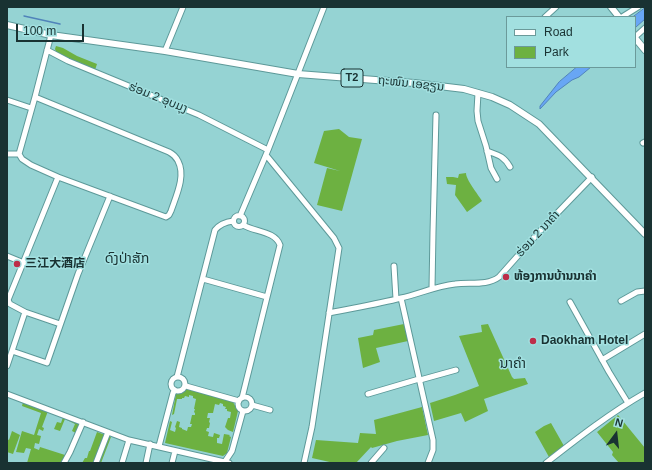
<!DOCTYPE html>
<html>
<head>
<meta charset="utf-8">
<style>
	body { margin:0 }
	#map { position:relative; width:652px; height:470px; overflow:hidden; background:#95d3d3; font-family:Helvetica,sans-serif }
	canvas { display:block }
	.frame { position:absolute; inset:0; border:8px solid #193232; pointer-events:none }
	.legend { position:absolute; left:506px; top:16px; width:130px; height:52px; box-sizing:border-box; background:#a2e0e0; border:1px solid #6b9a9a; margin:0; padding:5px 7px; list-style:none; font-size:12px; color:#193232 }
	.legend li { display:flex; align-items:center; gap:8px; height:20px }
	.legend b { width:20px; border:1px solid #6b9a9a }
	.north { position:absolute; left:596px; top:414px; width:40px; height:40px; -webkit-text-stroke:3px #a2e0e0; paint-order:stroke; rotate:15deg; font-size:11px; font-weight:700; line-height:16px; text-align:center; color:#193232 }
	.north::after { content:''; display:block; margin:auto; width:14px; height:18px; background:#193232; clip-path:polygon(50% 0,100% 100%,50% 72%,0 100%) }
	.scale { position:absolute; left:16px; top:24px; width:68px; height:18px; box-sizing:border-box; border:2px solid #193232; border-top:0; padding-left:5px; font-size:12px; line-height:14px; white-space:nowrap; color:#193232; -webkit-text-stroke:3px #a2e0e0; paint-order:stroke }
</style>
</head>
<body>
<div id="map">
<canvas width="652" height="470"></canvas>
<div class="frame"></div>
<ul class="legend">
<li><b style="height:5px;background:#fff"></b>Road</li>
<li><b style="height:11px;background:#6db141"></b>Park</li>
</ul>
<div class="north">N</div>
<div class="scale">100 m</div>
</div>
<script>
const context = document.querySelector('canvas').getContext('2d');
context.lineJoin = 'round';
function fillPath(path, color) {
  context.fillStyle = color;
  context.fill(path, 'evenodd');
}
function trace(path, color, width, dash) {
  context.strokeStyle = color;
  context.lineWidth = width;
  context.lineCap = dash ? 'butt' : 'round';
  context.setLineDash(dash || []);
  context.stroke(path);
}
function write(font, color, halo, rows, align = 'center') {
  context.font = font + ' Helvetica,"Noto Sans SC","Noto Sans Lao",sans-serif';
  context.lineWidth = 3;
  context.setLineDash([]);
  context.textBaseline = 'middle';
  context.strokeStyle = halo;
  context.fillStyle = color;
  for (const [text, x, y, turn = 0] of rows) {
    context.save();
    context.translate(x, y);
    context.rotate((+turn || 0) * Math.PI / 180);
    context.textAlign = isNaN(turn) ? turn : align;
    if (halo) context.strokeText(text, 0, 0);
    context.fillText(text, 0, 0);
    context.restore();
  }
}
fillPath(new Path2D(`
	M56 46 63 48 77 56 97 64 95 70 74 62 56 52 55 49Z
	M339 129 349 137 362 139 342 211 317 205 327 168 340 171 314 163 324 131Z
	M466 173C466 180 478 194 482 201L467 212 455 195 456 185 447 184 446 177H453L458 178 459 174Z
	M404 324 408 341 376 348 380 362 363 368 358 338 373 335 374 330Z
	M488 324 512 377 514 379 525 378 528 384 484 399 488 411 465 422 461 413 434 421 430 403 455 395 479 386 459 336 482 332 481 325Z
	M187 389 233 402 238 411 233 432 228 430 225 427 228 418H230L231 412 227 411V409H225L226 407 223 406V404L220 403 219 405 215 404 213 413H208L207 418H210L209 422 210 423 209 428H207L206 431 209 432 208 436 213 437 214 433 220 435 219 438H217V443L222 444 224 434 230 435 229 436 231 437 227 453 223 456 165 443 170 421 172 422 170 430 175 432 176 428 175 427 177 421 180 422 179 427 182 428V429L187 431 188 427H191L192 424H190L192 415H195V413L194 412 195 409H194L196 399 193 398V396L189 395V397L185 396 184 398H182V399H177L174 414 172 415 176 394 181 393Z
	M23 402 48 411 42 427 44 428 43 431 39 429 37 435 41 436 39 444 35 443 34 448 39 450 40 447 65 455 62 463H32L30 462V463H27L31 449 26 448 24 453 16 452 22 431 34 435 41 413 22 406Z
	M422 407 428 435 397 441 372 448 371 447 356 463H334L312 458 316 440 358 443 360 433 376 434 374 420Z
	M618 415 645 448V463H619L612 455 613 452 597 432Z
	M63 417 83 425 80 435 72 431 75 424 65 419 60 431 54 429 57 422 61 423Z
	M551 423 564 446 549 457 535 432 544 426Z
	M12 431 20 435 13 454 7 452V439L9 440Z
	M97 432 111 437 101 463H82L85 458H87L89 451H90Z`), '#6db141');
const water = new Path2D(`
	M645 8V19L636 27 635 26V17H633Z
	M577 67H591L579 77 572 80 556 92 540 109V106L559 82Z`);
fillPath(water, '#68a6f5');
trace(water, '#5083ba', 1);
trace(new Path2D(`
	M24 16 60 24`), '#5083ba', 1.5);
const minor = new Path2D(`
	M545 17 556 7
	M622 17 638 7
	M635 37 645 28
	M47 50 68 61 199 115 268 150
	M165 51 183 7
	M478 93 477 111 478 121 486 146 491 168 497 179
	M35 97 169 152C173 154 176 157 178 161 186 176 176 196 171 211L169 215 166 217 58 177 31 165 22 159 19 154 35 97 51 35
	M7 100 31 108
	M643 143 645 142
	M487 151C498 155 504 156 510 167
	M7 154H19
	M266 155 334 238 339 248 312 427 304 463
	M58 177 8 300 10 304 25 312 60 324
	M233.5 221a5.5 5.5 0 1 1 11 0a5.5 5.5 0 1 1-11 0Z
	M240 216 268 150 324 7
	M7 256 24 263
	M394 266 396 299
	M203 279 267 297
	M432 288 433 232 436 115
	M401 298 433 440V450L428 463
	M621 301 637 292 645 291
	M570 302 609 372 628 403
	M329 313C353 308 378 304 401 298 419 294 436 286 455 284 470 282 487 286 499 277L539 232 592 177
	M12 351 47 363 78 274 110 196
	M602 360 645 334
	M7 366 25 312
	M171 384a7 7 0 1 1 14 0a7 7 0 1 1-14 0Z
	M177 377 215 230C220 224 225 222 233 221
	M420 380 456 370
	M186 386 239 401
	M7 394 129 440 229 463
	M368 394 419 379
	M238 404a7 7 0 1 1 14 0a7 7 0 1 1-14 0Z
	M242 398 280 245C275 231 255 232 243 225
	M252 405 270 410
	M159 446 173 393 175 390
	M64 463 70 452 83 422
	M96 463 108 432
	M122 463 129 440
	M146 463 150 444
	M172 463 175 451
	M224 463 232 451 243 411
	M371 463 384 448
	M546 463C578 438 610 413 645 393`);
const major = new Path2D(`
	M611 7 619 17
	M7 25 51 35 165 51 298 74 414 83 464 89 492 97 510 105 539 124 645 234
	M635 38 645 50`);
trace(minor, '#5d9999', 7);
trace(major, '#5d9999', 8);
trace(minor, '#fff', 5);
trace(major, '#fff', 6);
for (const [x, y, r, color] of [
	[17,264,4,"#bd2d49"],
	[506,277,4,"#bd2d49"],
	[533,341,4,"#bd2d49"]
]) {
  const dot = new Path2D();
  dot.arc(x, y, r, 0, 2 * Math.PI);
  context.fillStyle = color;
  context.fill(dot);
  trace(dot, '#a2e0e0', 1.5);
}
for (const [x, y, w] of [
	[352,78,22]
]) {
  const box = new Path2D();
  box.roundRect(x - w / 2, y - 9, w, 18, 3);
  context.fillStyle = '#a2e0e0';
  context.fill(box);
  trace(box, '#193232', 1);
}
write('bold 11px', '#193232', null, [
	["T2",352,78]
]);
write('12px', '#193232', '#a2e0e0', [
	["ຖະໜົນ ເອຊຽນ",411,84,6],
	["ຮ່ອມ 2 ອຸບມຸງ",158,98,22],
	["ຮ່ອມ 2 ນາຄຳ",538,234,-47]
]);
write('bold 12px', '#193232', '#a2e0e0', [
	["三江大酒店",25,264],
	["ຫ້ອງການບ້ານນາຄໍາ",514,277],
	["Daokham Hotel",541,341]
], 'left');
write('14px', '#193232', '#a2e0e0', [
	["ດົງປ່າສັກ",127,259],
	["ນາຄຳ",513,364]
]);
</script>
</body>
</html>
